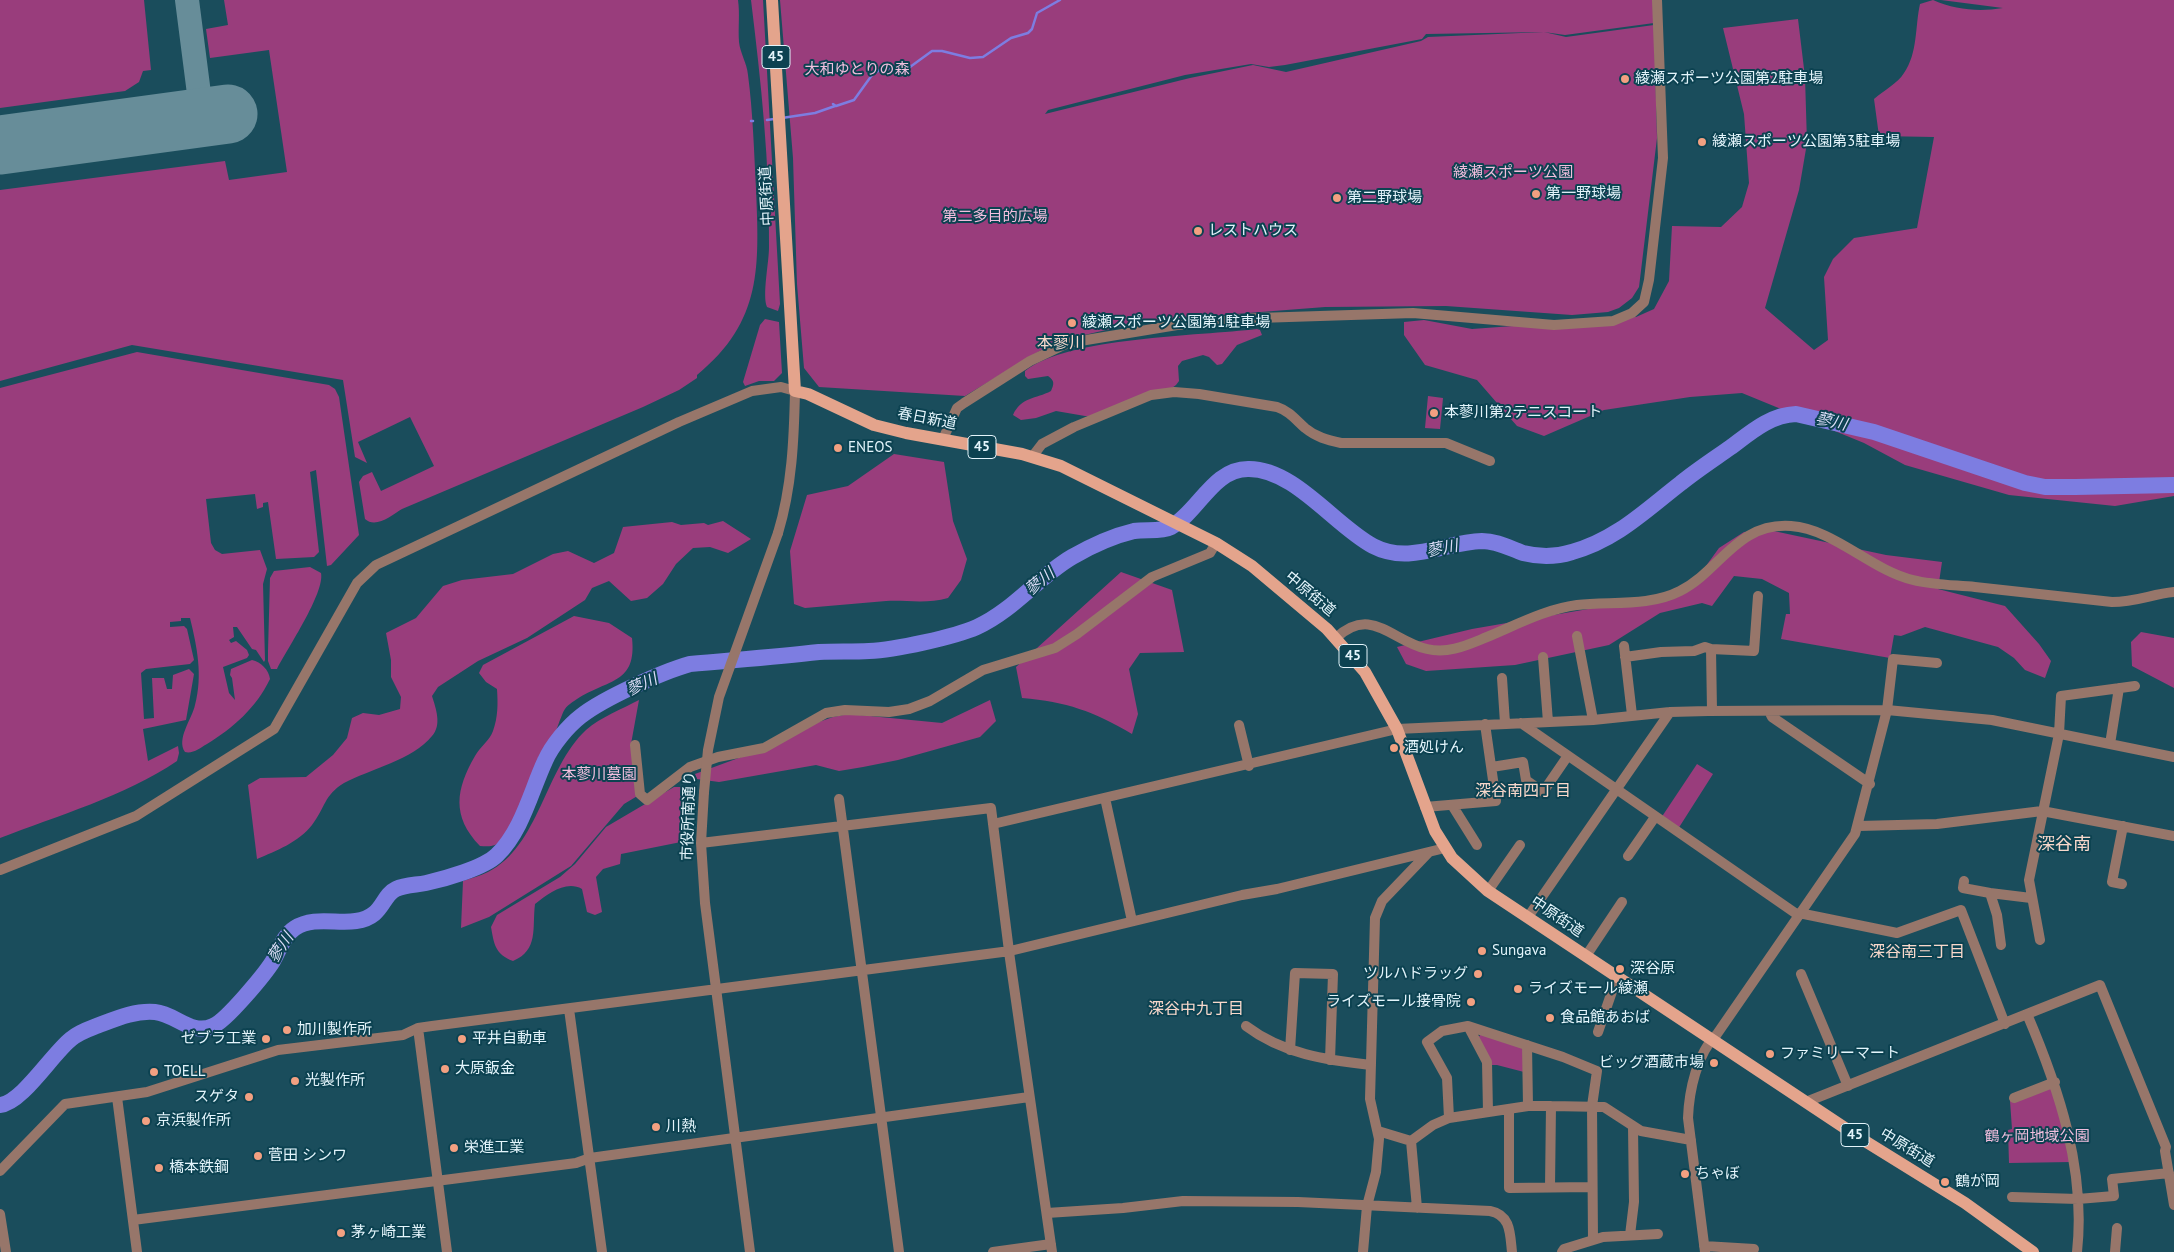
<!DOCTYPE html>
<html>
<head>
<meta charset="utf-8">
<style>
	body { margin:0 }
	canvas { display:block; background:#1a4d5c }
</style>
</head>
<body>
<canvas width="2174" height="1252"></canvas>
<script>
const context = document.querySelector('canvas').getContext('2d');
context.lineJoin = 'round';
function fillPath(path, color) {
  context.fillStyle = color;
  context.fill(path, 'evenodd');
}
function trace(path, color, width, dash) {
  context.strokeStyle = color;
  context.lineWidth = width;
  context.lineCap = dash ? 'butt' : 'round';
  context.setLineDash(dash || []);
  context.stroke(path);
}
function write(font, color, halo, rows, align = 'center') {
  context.font = font + ' "PT Sans","Noto Sans JP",sans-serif';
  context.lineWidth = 4;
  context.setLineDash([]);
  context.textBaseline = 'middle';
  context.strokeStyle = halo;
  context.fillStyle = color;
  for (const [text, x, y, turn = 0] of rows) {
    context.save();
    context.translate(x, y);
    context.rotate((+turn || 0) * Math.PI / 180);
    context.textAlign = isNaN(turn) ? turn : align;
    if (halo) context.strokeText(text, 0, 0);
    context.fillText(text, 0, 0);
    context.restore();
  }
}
fillPath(new Path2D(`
	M0 0H144L151 70 143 71 139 82 125 91 0 108Z
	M224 0H738C740 14 738 27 739 42 740 53 747 63 748 75 753 113 754 151 756 189 759 266 763 321 697 375V378L679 390 643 407 402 509C392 515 376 529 365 519L359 482 363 476 372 472 381 491 434 466 410 417 358 442 367 463 355 457 343 380 132 345 0 381V190L225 161 229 180 287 172 269 50 210 58 206 29 228 25Z
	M751 0H763L780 304 778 311 767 307C762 295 769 263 769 247 770 164 761 82 751 0Z
	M780 0H1653L1654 23 1565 35 1544 32 1566 37 1654 25 1657 138 1639 287 1632 298 1619 308 1608 312 1572 315 1446 306 1325 307 1145 321 1067 339 1048 346 965 396 819 387 804 368 797 284 793 158ZM1544 32 1428 37 1421 41 1286 72 1253 65 1190 78 1045 114 1048 110 1185 75 1251 64 1269 67 1285 65 1422 39 1426 34Z
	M1933 0C1956 10 1979 12 2003 8L1941 0H2174V496L2115 506 2009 495 1905 465 1864 443 1742 393 1690 397 1604 410 1544 436 1517 426 1477 380 1425 365 1404 335V322L1424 320 1472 329 1636 317 1654 309 1669 281 1672 226 1721 227 1742 207 1749 183 1744 114 1723 28 1798 19 1805 77 1807 143 1799 190 1765 308 1814 350 1828 340 1824 277 1833 259 1854 238 1917 228 1934 137 1879 136 1874 99C1883 91 1898 83 1904 73 1918 53 1915 26 1920 4Z
	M765 319 779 322 782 373 774 381H759L745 386 743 382 760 325Z
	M1257 329 1260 330 1262 335 1237 345 1222 364 1217 365 1209 357 1203 355 1182 361 1178 366 1179 381 1176 385 1162 395 1106 416H1085L1056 411 1036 418 1021 420 1013 415C1021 397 1036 399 1051 391 1054 384 1055 381 1048 376L1028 379 1025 376V371C1068 337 1199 336 1257 329Z
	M137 352 329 385 335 389 339 397 359 535 331 565 327 566 316 470 310 472 319 552 314 557 276 559 268 502 263 503V507L257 509 255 494 206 499 211 543 215 550 222 554 260 550 267 569 263 584 265 660 264 662 256 650 252 649 237 627H233L234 637 229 640 231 643 236 641 247 650 249 655 247 658 223 667 229 693 235 700 232 678 230 675 231 669 252 660C261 662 269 670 270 679 256 708 233 728 207 744 200 748 193 754 185 752 176 739 192 719 195 705 203 675 197 647 190 618H181V621L170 622V627L184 626 187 629 194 660 190 664 146 669 141 673 144 719 154 718 152 678H164L167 689H172L173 675 189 669 194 674 186 720 143 729 148 761 178 746 179 753 177 761C125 796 57 816 0 838V388Z
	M1428 396 1443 398 1440 429 1425 428Z
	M894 454 944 462 953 521 967 559 961 580 948 598C927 604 908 600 886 601 859 603 832 606 805 608L794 604 790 551 807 495 848 486Z
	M723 521 751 539 728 553 710 547 693 548 676 564 663 584 647 598 631 601 609 581 592 588 585 600 527 638 478 661 438 687 432 696C436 709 442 725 432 736 413 760 370 769 344 783 324 795 325 808 312 825 299 842 276 851 257 859L248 785 260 778 306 777 333 755 347 738 352 718 363 713 379 715 400 709 401 697 391 677V660L386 633 416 618 443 586 462 580 513 574 553 554 568 551 594 563 614 553 623 527 672 522 681 525 704 523 708 525Z
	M1769 530 1886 555 1942 562 1938 589 2005 606 2039 644 2051 661 2045 678 2025 670 2014 658 1998 647 1925 627 1901 636 1894 635 1890 658 1781 639 1786 614H1790L1789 593 1762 579 1734 576 1712 606 1702 603 1660 613 1609 645 1515 665 1426 671 1406 664 1397 647 1472 629 1658 597 1698 577 1719 548 1744 532Z
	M310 567 321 573C325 593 287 649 277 669H271L268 661V651L270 578 274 571Z
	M1121 572 1172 590 1184 652 1140 653 1129 669 1138 714 1132 734C1093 711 1067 702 1022 698L1016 667Z
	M574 616 609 623 632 638C637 684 608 679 577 699 570 704 565 706 562 715 550 744 524 833 495 845 490 847 484 846 480 846 451 816 456 789 475 756 480 747 490 740 493 731 498 717 498 704 497 689L486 682 479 673 483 665Z
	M2141 632 2174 638V688L2132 666 2131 642Z
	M639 700 631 744 639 795 624 804 571 866 489 917 461 928 463 881C471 878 480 876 488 872 539 847 545 768 586 730 601 717 622 709 639 700Z
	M990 700 996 721 980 737 898 760 863 767 839 771 816 765 719 782 697 779 695 774 744 756 816 723 833 717 849 714 942 723Z
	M1697 764 1713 774 1678 829 1661 818Z
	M674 787H683C691 799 689 830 681 842L621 854 620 864 603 869 596 877 602 912 595 915 587 912 582 889C566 880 548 894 535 904 532 928 539 950 513 961 495 954 494 944 491 927L497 915 560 877 575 864 606 827Z
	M1481 1034 1521 1047 1524 1051V1072L1497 1065H1489L1478 1038Z
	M2049 1086 2052 1087 2071 1162 2009 1163 2008 1130 2012 1129 2010 1101Z`), '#993d7c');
trace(new Path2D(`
	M833 104 836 106 854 100 872 75 881 69 910 67 932 51H942L970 58 983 57 1011 38 1028 33 1032 29 1037 13 1060 0
	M782 118 815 113 835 106
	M767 120 774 119
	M751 121H753`), '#7d7de1', 2.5);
trace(new Path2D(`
	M0 1105C22 1103 52 1054 71 1039 78 1033 86 1030 94 1027 113 1020 134 1010 155 1012 176 1014 191 1036 213 1026 226 1021 265 974 273 961 279 950 284 935 295 928 313 916 337 924 356 921 384 917 381 896 396 889 405 885 416 885 426 883 444 879 484 868 497 855 522 831 531 791 545 761 552 745 568 726 581 716 604 698 662 672 690 664 733 660 776 657 819 652 836 651 852 652 869 651 894 650 955 637 977 627 1014 610 1038 577 1072 557 1091 546 1113 536 1134 531 1146 529 1161 532 1171 527 1199 511 1213 469 1248 469 1294 468 1335 526 1373 546 1409 565 1445 542 1482 541 1497 541 1509 548 1523 553 1539 557 1556 557 1572 552 1616 540 1646 510 1681 483 1697 470 1714 459 1731 447 1751 432 1770 415 1796 414L1874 432 2025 483 2045 487H2075L2174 485`), '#7d7de1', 16);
trace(new Path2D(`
	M187 0 202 117`), '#678d99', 24);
trace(new Path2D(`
	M0 145 228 114`), '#678d99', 59);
trace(new Path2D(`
	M943 439 957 408 964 403 1030 361 1068 343 1177 325 1258 318 1413 313 1554 325 1613 321 1632 313 1644 302 1649 280 1663 158 1657 0
	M1032 457 1042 444 1074 427 1151 395 1174 392 1199 394 1277 407C1289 411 1295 419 1305 428 1316 437 1327 440 1341 443H1446L1490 461
	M1577 636 1593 720
	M1336 638C1371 605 1392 641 1427 649 1449 654 1467 645 1487 637 1516 625 1546 609 1577 605 1610 601 1649 607 1680 591 1720 571 1737 522 1791 526 1834 529 1871 570 1913 580 1933 585 1955 585 1975 587 2021 592 2066 597 2112 602 2136 602 2152 594 2174 592
	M1624 646 1632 715
	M1543 657 1548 722
	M1625 657 1661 652 1694 651 1705 647 1711 649
	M1502 678 1505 723
	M1712 711 1711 649 1754 651 1758 596
	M1769 711 1772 717 1870 784
	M1521 723 1798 915
	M1239 725 1249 766
	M2110 744 2119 688
	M635 745 640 794 647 800 690 767 718 757 764 748 826 713 845 710 889 712 909 709 930 701 983 670 1055 648 1077 634 1152 577 1210 553 1216 543
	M1492 767 1523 762 1526 780 1543 792 1567 757
	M704 792 701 843 705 903 750 1252
	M1105 798 1132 921
	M839 799 899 1252
	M1452 805 1477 845
	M1425 807 1496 801 1485 724
	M993 824 1397 729 1593 720 1670 712 1708 711 1887 710 1992 720 2174 757
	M1859 826 1937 824 2042 811 2174 836
	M701 843 991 808 1010 959 1052 1252
	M1628 856 1655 817
	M0 870 136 816 274 729 357 583 376 565 679 422 752 391 781 387 795 391C794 439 792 487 778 533
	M1964 881 1963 888 1990 893 1997 915 2001 945
	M2122 884 2112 882 2123 826
	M1488 891 1520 845
	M1990 893 2031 898
	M1799 913 1897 933 1961 910 2005 1024
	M1528 917 1670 712
	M2040 940 2029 880 2059 734 2061 696 2135 686
	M1586 956 1622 902
	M1801 974 1848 1086
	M569 1009 602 1252
	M2027 1014C2059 1089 2086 1170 2077 1252
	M1246 1026C1283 1054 1326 1060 1371 1065
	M1468 1026 1487 1062 1488 1112
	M418 1028 447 1252
	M1598 1032 1617 977
	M1527 1045 1528 1106
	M1290 1050 1295 973 1333 974 1330 1060
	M117 1097 137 1252
	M2014 1098 2055 1082
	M1806 1102 2100 985 2166 1147 2165 1151 2174 1205
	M1509 1110V1188L1591 1187
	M1449 1118 1447 1078 1427 1042 1442 1031 1468 1026 1563 1057 1597 1071 1592 1106 1593 1240
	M1378 1131 1411 1141
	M1411 1141 1433 1125 1449 1118 1528 1106H1551L1604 1107 1641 1131 1691 1140
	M1411 1141 1417 1208
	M0 1171 65 1104 147 1092 278 1050 403 1035 418 1028 432 1026 1010 951 1242 895 1277 889 1445 848
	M1550 1187 1551 1106
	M2012 1197 2078 1199 2114 1196 2112 1179 2169 1173
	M1047 1213 1123 1208 1183 1201 1298 1202 1490 1211C1511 1215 1510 1234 1512 1252
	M0 1214 6 1252
	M133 1220 576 1163 590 1158 1029 1097
	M1630 1235 1634 1202 1633 1127
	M1704 1246 1754 1249
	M993 1252 1051 1244
	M1363 1252 1367 1206 1376 1172 1379 1139 1370 1099 1375 918 1382 901 1429 852
	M1562 1252 1564 1249 1603 1237 1658 1234
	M1705 1252 1688 1118C1689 1091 1697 1053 1717 1034L1855 834 1887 710 1893 659 1937 663
	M2115 1252 2117 1228`), '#97766a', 10);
trace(new Path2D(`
	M772 0 795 391 808 394 874 425 906 433 1022 454 1061 466 1216 543 1252 566 1327 629 1365 672 1397 729 1435 831 1452 858 1488 891 1860 1138 1965 1203 2033 1252`), '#e4a48c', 12);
trace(new Path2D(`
	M704 792 708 750 719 697 778 533`), '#97766a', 10);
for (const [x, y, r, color] of [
	[1625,79,5,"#f2a081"],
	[1702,142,5,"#f2a081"],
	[1536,194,5,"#f2a081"],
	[1337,198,5,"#f2a081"],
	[1198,231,5,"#f2a081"],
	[1072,323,5,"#f2a081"],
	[1434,413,5,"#f2a081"],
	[838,448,5,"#f2a081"],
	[1394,748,5,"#f2a081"],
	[1482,951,5,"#f2a081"],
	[1620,969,5,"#f2a081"],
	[1478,974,5,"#f2a081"],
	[1518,989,5,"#f2a081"],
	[1471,1002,5,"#f2a081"],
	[1550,1018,5,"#f2a081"],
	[287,1030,5,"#f2a081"],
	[266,1039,5,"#f2a081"],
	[462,1039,5,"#f2a081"],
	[1770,1054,5,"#f2a081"],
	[1714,1063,5,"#f2a081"],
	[445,1069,5,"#f2a081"],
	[154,1072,5,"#f2a081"],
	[295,1081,5,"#f2a081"],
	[249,1097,5,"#f2a081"],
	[146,1121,5,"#f2a081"],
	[656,1127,5,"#f2a081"],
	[454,1148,5,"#f2a081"],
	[258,1156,5,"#f2a081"],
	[159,1168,5,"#f2a081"],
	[1685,1174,5,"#f2a081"],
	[1945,1182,5,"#f2a081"],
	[341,1233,5,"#f2a081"]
]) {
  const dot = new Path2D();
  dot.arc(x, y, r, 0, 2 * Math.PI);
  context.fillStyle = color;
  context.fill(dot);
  trace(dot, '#0c4251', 2);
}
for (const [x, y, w] of [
	[776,57,28],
	[982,447,28],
	[1353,656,28],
	[1855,1135,28]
]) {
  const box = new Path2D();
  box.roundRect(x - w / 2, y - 11.5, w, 23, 4);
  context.fillStyle = '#0c4251';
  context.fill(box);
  trace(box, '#e3f4fb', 1);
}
write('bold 14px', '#e3f4fb', null, [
	["45",776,57],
	["45",982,447],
	["45",1353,656],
	["45",1855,1135]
]);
write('15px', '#f1bedd', '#0c4251', [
	["大和ゆとりの森",857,70],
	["綾瀬スポーツ公園",1513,173],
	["第二多目的広場",995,217],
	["本蓼川墓園",599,775],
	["鶴ヶ岡地域公園",2037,1137]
]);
write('15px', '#e3f4fb', '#0c4251', [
	["綾瀬スポーツ公園第2駐車場",1635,79],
	["綾瀬スポーツ公園第3駐車場",1712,142],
	["第一野球場",1546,194],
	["第二野球場",1347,198],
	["レストハウス",1208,231],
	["綾瀬スポーツ公園第1駐車場",1082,323],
	["本蓼川第2テニスコート",1444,413],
	["ENEOS",848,448],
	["酒処けん",1404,748],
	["Sungava",1492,951],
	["深谷原",1630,969],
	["ツルハドラッグ",1468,974,"right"],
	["ライズモール綾瀬",1528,989],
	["ライズモール接骨院",1461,1002,"right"],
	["食品館あおば",1560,1018],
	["加川製作所",297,1030],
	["ゼブラ工業",256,1039,"right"],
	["平井自動車",472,1039],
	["ファミリーマート",1780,1054],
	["ビッグ酒蔵市場",1704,1063,"right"],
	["大原鈑金",455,1069],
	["TOELL",164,1072],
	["光製作所",305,1081],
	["スゲタ",239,1097,"right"],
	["京浜製作所",156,1121],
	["川熱",666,1127],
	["栄進工業",464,1148],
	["菅田 シンワ",268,1156],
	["橋本鉄鋼",169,1168],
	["ちゃぼ",1695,1174],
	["鶴が岡",1955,1182],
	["茅ヶ崎工業",351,1233]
], 'left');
write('15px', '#e3f4fb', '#0c4251', [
	["中原街道",767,196,-93],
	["春日新道",927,419,11],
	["中原街道",1310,594,40],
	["市役所南通り",689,816,-88],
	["中原街道",1557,917,34],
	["中原街道",1907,1148,31]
]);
write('16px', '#f8d8cb', '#0c4251', [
	["本蓼川",1061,343],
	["深谷南四丁目",1523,791],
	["深谷南三丁目",1917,952],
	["深谷中九丁目",1196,1009]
]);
write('italic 16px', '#dbddf7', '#0c4251', [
	["蓼川",1831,422,13],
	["蓼川",1442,549,-11],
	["蓼川",1040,582,-39],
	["蓼川",642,685,-24],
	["蓼川",281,948,-56]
]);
write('18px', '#f8d8cb', '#0c4251', [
	["深谷南",2064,845]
]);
</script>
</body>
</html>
